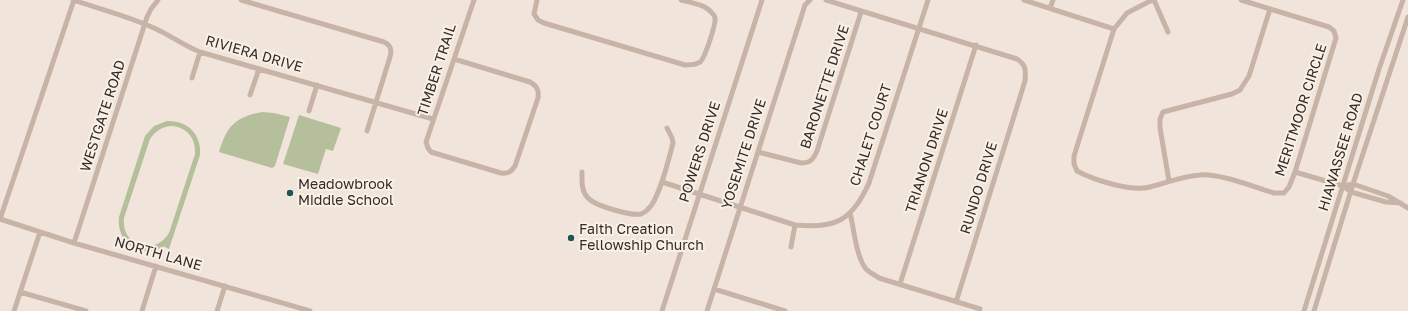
<!DOCTYPE html>
<html>
<head>
<meta charset="utf-8">
<style>
	body { margin:0 }
	canvas { display:block; background:#f1e5db }
</style>
</head>
<body>
<canvas width="1408" height="311"></canvas>
<script>
const context = document.querySelector('canvas').getContext('2d');
context.lineJoin = 'round';
function fillPath(path, color) {
  context.fillStyle = color;
  context.fill(path, 'evenodd');
}
function trace(path, color, width, dash) {
  context.strokeStyle = color;
  context.lineWidth = width;
  context.lineCap = dash ? 'butt' : 'round';
  context.setLineDash(dash || []);
  context.stroke(path);
}
function write(font, color, halo, rows, align = 'center') {
  context.font = font + ' "Golos Text",sans-serif';
  context.lineWidth = 4;
  context.setLineDash([]);
  context.textBaseline = 'middle';
  context.strokeStyle = halo;
  context.fillStyle = color;
  for (const [text, x, y, turn = 0] of rows) {
    context.save();
    context.translate(x, y);
    context.rotate((+turn || 0) * Math.PI / 180);
    context.textAlign = isNaN(turn) ? turn : align;
    if (halo) context.strokeText(text, 0, 0);
    context.fillText(text, 0, 0);
    context.restore();
  }
}
fillPath(new Path2D(`
	M262 112 274 113 290 117 275 166 272 168 219 152C227 126 235 117 262 112Z
	M299 115 341 128 333 151 326 149 318 174 283 164Z
	M167 121C187 120 202 134 200 155L169 249 165 247V246C142 260 116 244 119 217L145 136 154 126ZM171 126C187 127 196 138 195 154L169 233C154 257 121 246 124 218L150 139C155 131 162 127 171 126Z`), '#b5bf9b');
trace(new Path2D(`
	M73 0C100 9 128 16 154 28 170 35 184 46 200 52L433 119
	M241 0 384 42C391 45 392 50 390 57L367 131
	M537 0 534 14 538 20 544 23 685 65C690 65 696 65 700 62 705 58 716 24 715 18 715 17 713 14 712 13 705 4 691 3 681 0
	M826 0 1017 59C1026 65 1026 70 1025 81L956 302
	M1024 0 1114 29
	M1152 0 1127 13 1114 29 1074 156V164L1077 171C1094 180 1131 192 1150 187 1166 183 1183 176 1200 175 1219 173 1254 187 1274 193H1284L1289 187 1295 172 1336 38 1334 31 1329 27 1241 0
	M1154 0 1168 32
	M1050 8 1053 0
	M454 59 530 82C537 86 539 90 538 98L515 166C511 172 508 174 501 173L431 152 428 148 426 142 474 0
	M192 78 200 52
	M250 95 259 69
	M309 111 317 85
	M758 152 801 163C810 163 813 160 817 151L861 12
	M582 172C582 181 581 191 588 198 595 206 631 216 641 214 643 213 647 211 648 209 659 200 669 158 673 143L672 138 667 128
	M1295 172 1343 186 1351 192 1386 202 1401 203
	M1169 181 1160 128V119L1163 112 1232 94 1240 90 1249 76 1270 9
	M662 182 795 225C835 229 852 221 869 183L928 0
	M1343 186 1353 184 1388 196 1408 208
	M850 213C854 228 856 257 866 269 870 273 875 275 879 278L980 309
	M0 219 74 243 310 311
	M0 219 74 0
	M74 243 147 17 151 9 158 0
	M791 247 795 225
	M900 284 976 45
	M714 289 785 311
	M20 292 86 311
	M14 311 40 232
	M142 311 156 266
	M217 311 225 286
	M662 311 762 0
	M707 311 805 5 810 0
	M1304 311 1379 69 1403 0
	M1314 311 1353 184 1408 17`), '#c8b4a7', 5);
for (const [x, y, r, color] of [
	[290,193,4,"#1e5555"],
	[571,238,4,"#1e5555"]
]) {
  const dot = new Path2D();
  dot.arc(x, y, r, 0, 2 * Math.PI);
  context.fillStyle = color;
  context.fill(dot);
  trace(dot, '#f9f0e7', 1.5);
}
write('14px', '#352b27', '#f9f0e7', [
	["RIVIERA DRIVE",254,54,16],
	["TIMBER TRAIL",437,70,-72],
	["BARONETTE DRIVE",825,87,-72],
	["MERITMOOR CIRCLE",1301,110,-72],
	["WESTGATE ROAD",103,116,-72],
	["CHALET COURT",871,135,-72],
	["POWERS DRIVE",700,152,-72],
	["HIAWASSEE ROAD",1341,152,-73],
	["YOSEMITE DRIVE",744,154,-72],
	["TRIANON DRIVE",927,161,-72],
	["RUNDO DRIVE",979,188,-73],
	["NORTH LANE",158,254,16]
]);
write('14px', '#352b27', '#f9f0e7', [
	["Meadowbrook",298,185],
	["Middle School",298,201],
	["Faith Creation",579,230],
	["Fellowship Church",579,246]
], 'left');
</script>
</body>
</html>
